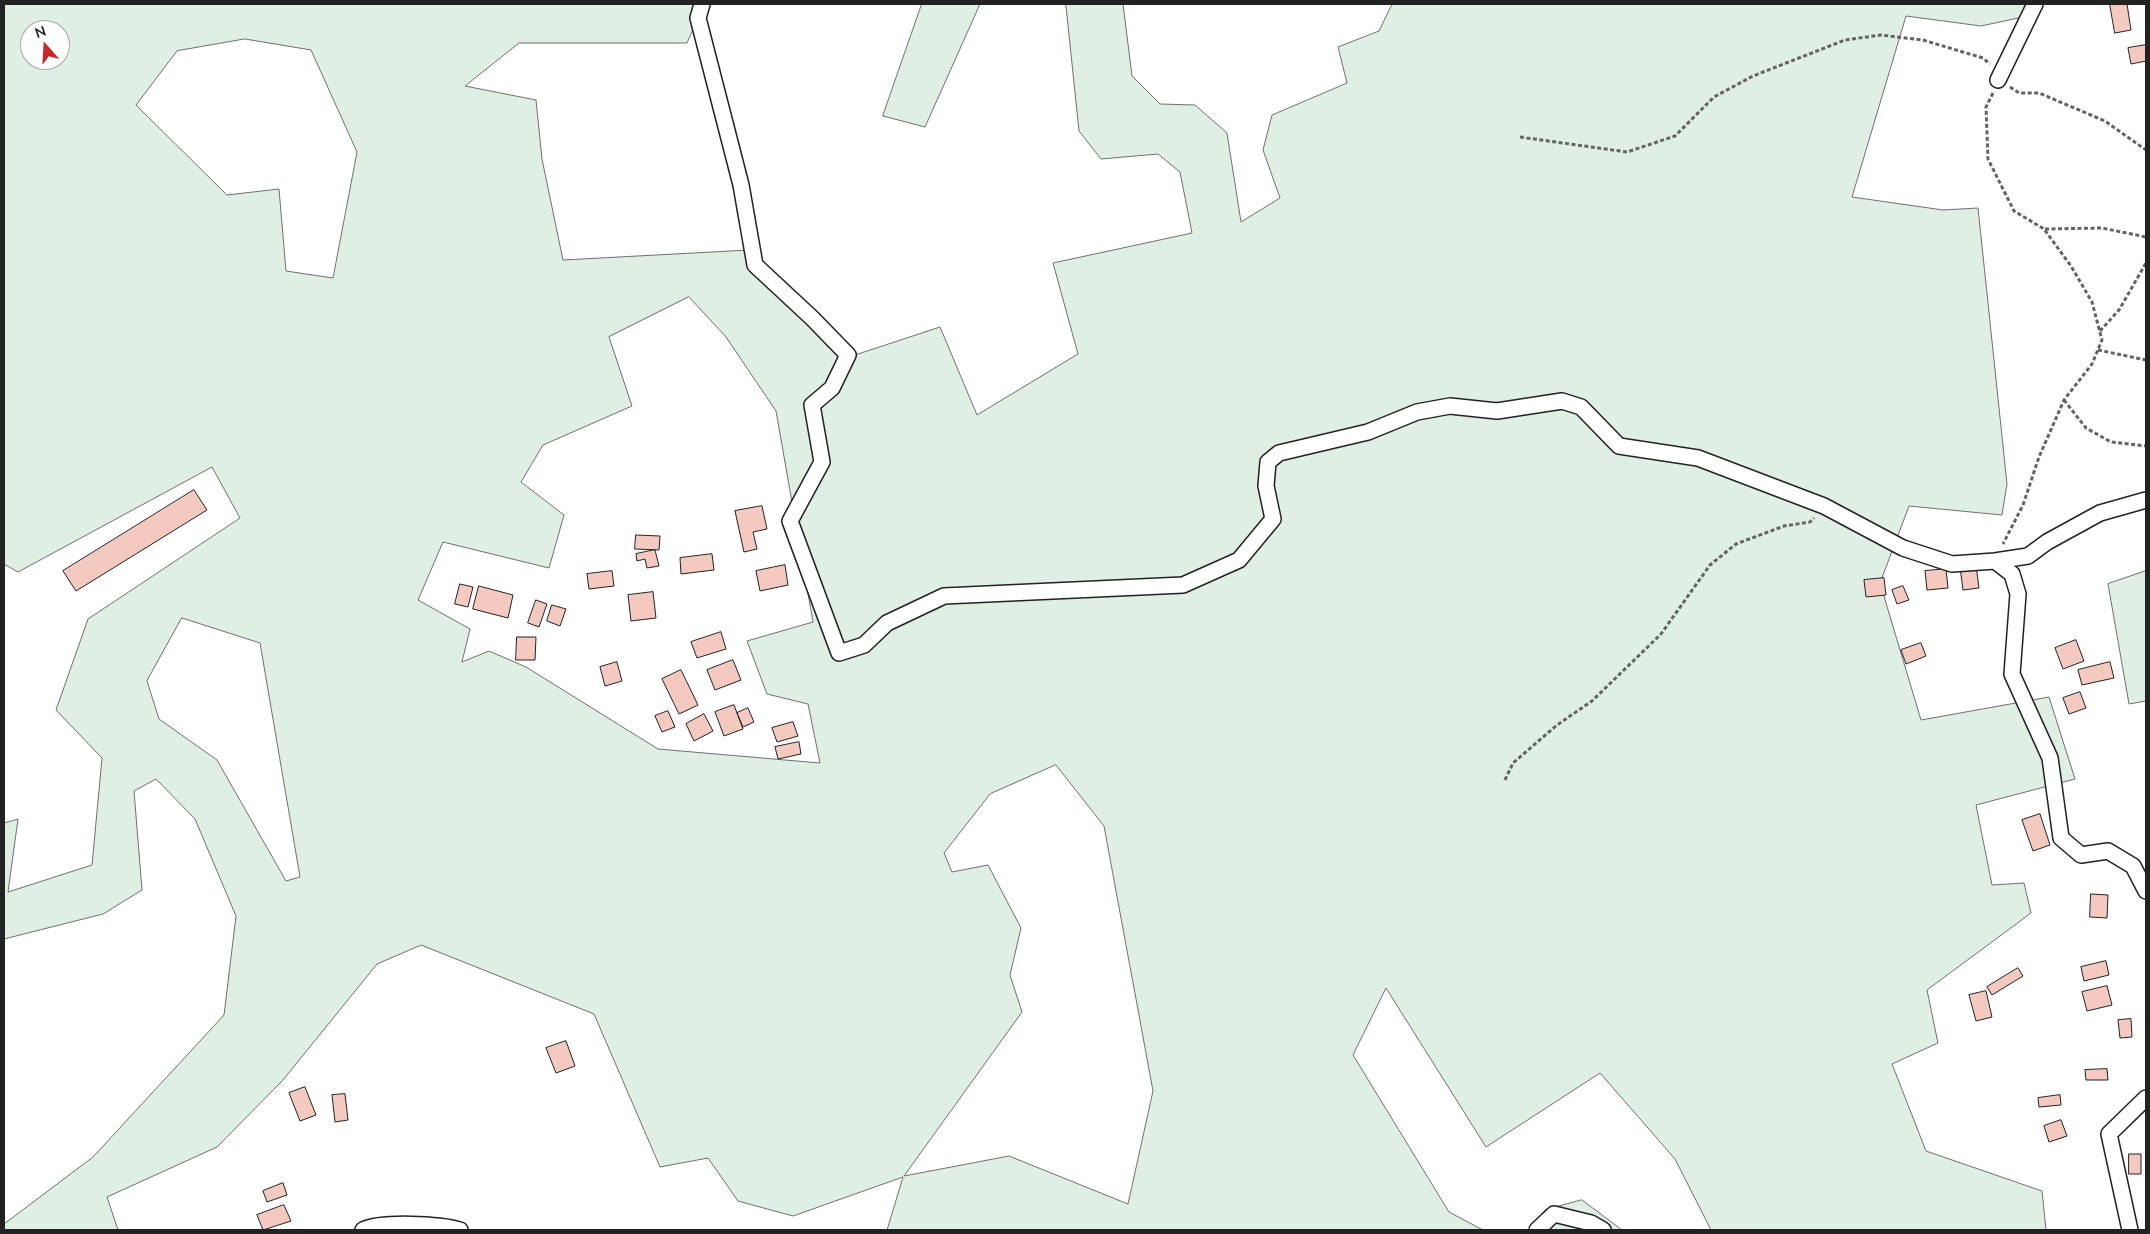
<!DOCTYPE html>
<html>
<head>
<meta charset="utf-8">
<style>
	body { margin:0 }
	#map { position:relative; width:2150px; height:1234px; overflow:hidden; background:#fff; font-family:Mulish,sans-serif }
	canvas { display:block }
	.frame { position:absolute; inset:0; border:5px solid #222; pointer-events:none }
	.north { position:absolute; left:20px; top:20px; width:50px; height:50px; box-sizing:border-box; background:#fff; border:1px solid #a7a7a7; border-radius:50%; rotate:341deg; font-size:14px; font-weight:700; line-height:20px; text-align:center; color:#222 }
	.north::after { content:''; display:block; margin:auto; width:18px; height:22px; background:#c62828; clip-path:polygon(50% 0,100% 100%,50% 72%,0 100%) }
</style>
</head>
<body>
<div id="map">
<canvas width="2150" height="1234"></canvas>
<div class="frame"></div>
<div class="north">N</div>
</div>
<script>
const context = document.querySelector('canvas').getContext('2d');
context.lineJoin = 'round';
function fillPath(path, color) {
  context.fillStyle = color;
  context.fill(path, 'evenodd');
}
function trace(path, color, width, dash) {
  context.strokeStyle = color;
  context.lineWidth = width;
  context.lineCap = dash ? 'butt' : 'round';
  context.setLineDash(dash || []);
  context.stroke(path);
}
const green = new Path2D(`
	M4 4H704L687 43H519L465 86 536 100 542 159 563 260 749 250 855 355 940 327 977 415 1078 354 1053 263 1192 233 1180 172 1158 154 1101 159 1079 131 1066 6 1064 4H1123L1132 76 1160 104 1195 105 1227 133 1241 222 1280 198 1263 150 1272 115 1347 83 1338 47 1379 31 1392 4H2040L2037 14 1981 26 1906 16 1852 197 1943 210 1978 208 2007 484 2002 515 1909 506 1880 583 1921 720 2049 697 2075 779 1976 805 1992 885 2024 883 2031 913 1927 990 1938 1043 1892 1064 1926 1151 2042 1191 2046 1230H1711L1675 1159 1600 1073 1486 1147 1386 988 1353 1055 1449 1212 1483 1230H887L903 1177 793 1216 738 1201 708 1158 660 1167 594 1014 421 945 377 964 283 1080 217 1147 107 1197 118 1230H4V1224L93 1157 224 1015 236 916 195 819 156 779 134 791 142 890 103 914 4 939V823L18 819 8 892 92 865 102 758 56 710 88 619 240 518 212 467 18 572 4 564ZM30 30H60V60H30ZM245 39 311 50 357 152 333 278 286 271 279 189 227 195 136 105 177 51ZM689 297 726 337 776 411 813 622 747 641 767 694 808 704 820 763 658 749 526 667 489 651 462 662 470 629 418 600 443 542 549 568 564 515 521 482 543 445 632 406 609 337ZM182 618 260 643 300 877 286 881 217 760 159 719 147 681ZM1056 765 1104 826 1153 1091 1128 1204 1009 1156 904 1176 1022 1012 1010 975 1021 928 988 865 952 872 944 853 990 794Z
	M922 4H980L925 127 883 116Z
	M2146 571V701L2129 704 2108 584Z
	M1582 1200 1622 1230H1531L1545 1210Z`);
fillPath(green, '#e0efe3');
trace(green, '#6f6f6f', 1);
const building = new Path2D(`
	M2110 4H2127L2131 30 2115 33Z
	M2146 45V61L2131 64 2128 48Z
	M194 490 207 510 76 591 63 571Z
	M762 506 767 529 753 532 757 549 744 552 735 511Z
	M636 535 660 536 659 550 635 549Z
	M655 550 659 566 647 568 645 559 637 561 636 554Z
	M712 554 714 570 681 574 680 558Z
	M785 565 788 585 760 591 756 571Z
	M1976 565 1979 588 1963 590 1960 567Z
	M1946 569 1948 588 1927 590 1925 571Z
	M612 571 614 586 589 589 587 574Z
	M1884 578 1886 595 1866 597 1864 580Z
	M460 584 473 587 468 607 455 604Z
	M479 586 513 595 508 618 473 609Z
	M1903 586 1909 600 1897 604 1892 590Z
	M653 592 656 618 631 621 628 595Z
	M536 600 547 604 539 627 528 623Z
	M552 605 566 609 560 626 547 621Z
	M721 632 726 649 697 658 691 642Z
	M517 637H536L535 660H516Z
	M2076 640 2084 661 2063 669 2055 648Z
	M1921 643 1926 656 1906 664 1901 650Z
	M733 660 741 680 715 690 707 670Z
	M617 662 622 681 605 686 600 667Z
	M2110 662 2114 678 2082 685 2078 670Z
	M681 670 698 705 679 714 662 679Z
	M2080 692 2086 708 2069 714 2063 698Z
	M734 705 743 729 724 736 715 712Z
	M748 708 754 722 743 727 737 713Z
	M668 711 675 727 662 732 655 716Z
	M704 714 713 731 694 741 686 724Z
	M793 722 798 736 777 742 772 728Z
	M799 742 801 754 778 759 775 747Z
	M2040 814 2050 845 2033 851 2022 820Z
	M2091 894 2108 895 2107 918 2090 917Z
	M2106 961 2109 975 2084 981 2081 967Z
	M2018 968 2023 976 1992 995 1987 987Z
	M2107 986 2112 1005 2087 1011 2082 992Z
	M1986 991 1992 1017 1976 1021 1969 995Z
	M2131 1019 2132 1037 2120 1038 2118 1020Z
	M566 1041 575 1066 556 1073 546 1048Z
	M2107 1069 2108 1080H2086L2085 1070Z
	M305 1087 316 1115 300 1121 289 1093Z
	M345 1094 348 1120 335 1122 332 1095Z
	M2060 1095 2061 1105 2039 1107 2038 1098Z
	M2061 1120 2067 1136 2049 1142 2044 1126Z
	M2129 1154H2141V1174H2129Z
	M283 1183 287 1195 267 1202 263 1191Z
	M284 1205 291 1221 263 1230 257 1215Z`);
fillPath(building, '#f3c9c0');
trace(building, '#222', 1);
const street = new Path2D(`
	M702 4 698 18 741 185 755 265 812 318 848 355 832 388 812 405 822 462 790 521 839 653 864 645 887 623 944 596 1183 585 1239 560 1273 519 1266 486 1268 462 1279 453 1368 432 1417 412 1450 406 1497 411 1562 401 1581 407 1619 446 1698 458 1824 506 1903 548 1952 564 1995 561 2028 556 2047 542 2100 513 2146 500
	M1998 80 2035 4
	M1995 561 2012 574 2018 594 2012 674 2050 758 2061 838 2081 855 2108 851 2133 866 2146 891
	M363 1230C381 1221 440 1224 460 1230
	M1537 1230 1554 1214 1591 1223 1603 1230
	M2130 1230 2109 1134 2146 1098`);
trace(street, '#222', 18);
trace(new Path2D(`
	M2010 87 2019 93H2039L2105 121 2146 150
	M1993 93 1986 107 1988 159 2014 211 2044 229 2071 266 2092 302 2102 340 2092 364 2064 400 2039 457 2023 505 2003 544
	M1520 137 1627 152 1675 136 1714 97 1753 76 1845 40 1881 35 1923 40 1983 58 1990 64
	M2045 229 2102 228 2146 237
	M2100 331 2119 310 2146 263
	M2098 350 2146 360
	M2064 400 2086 428 2111 442 2146 446
	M1505 780 1513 763 1557 725 1592 701 1661 634 1710 565 1736 544 1784 526 1810 522 1814 518`), '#646464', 3, [4, 2.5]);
trace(street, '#fff', 15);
</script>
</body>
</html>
